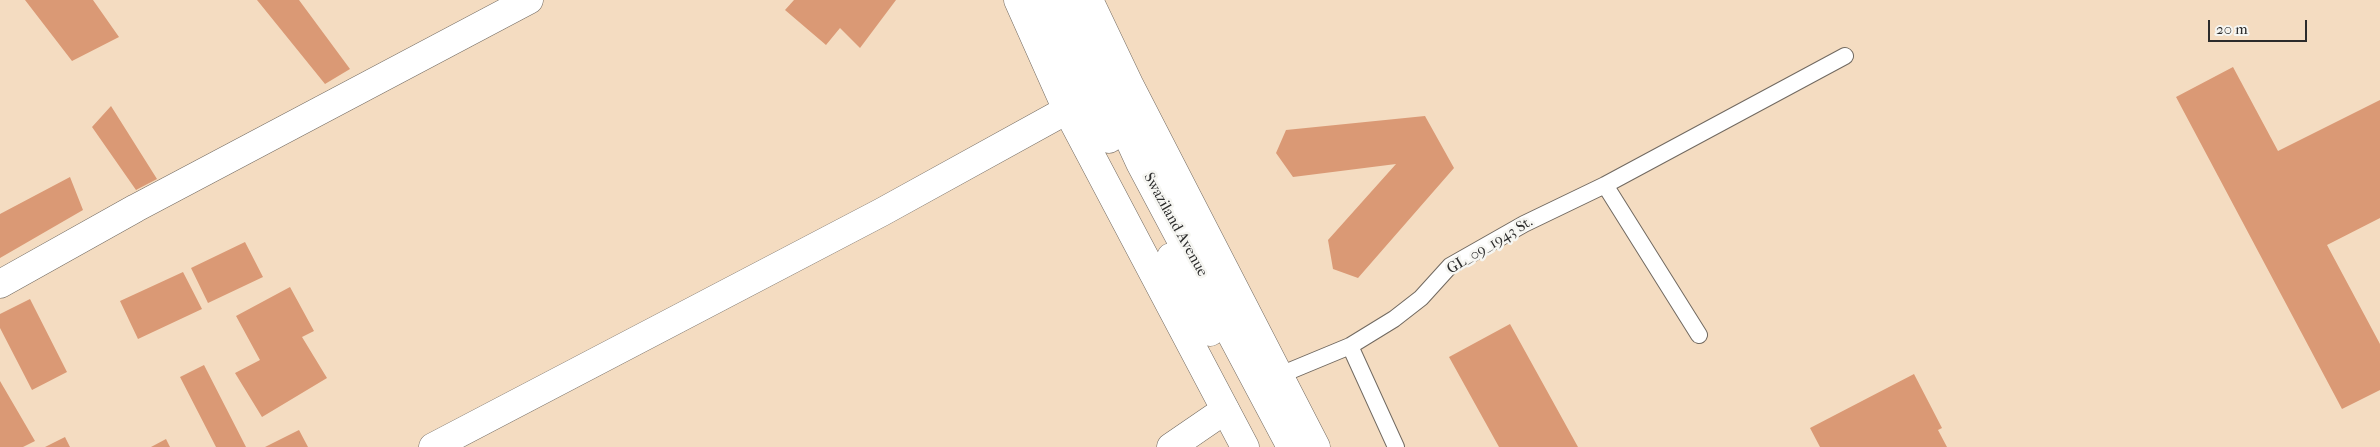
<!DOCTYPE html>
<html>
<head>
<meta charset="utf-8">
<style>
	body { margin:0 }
	#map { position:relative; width:2380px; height:447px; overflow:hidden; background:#f4dcc1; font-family:"IM FELL French Canon",serif }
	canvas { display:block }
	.scale { position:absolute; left:2208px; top:20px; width:99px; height:22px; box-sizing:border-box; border:2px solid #2b2b2b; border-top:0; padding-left:6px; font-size:15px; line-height:18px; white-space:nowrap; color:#2b2b2b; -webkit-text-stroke:4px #f6f6f2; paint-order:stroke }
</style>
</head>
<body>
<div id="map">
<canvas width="2380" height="447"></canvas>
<div class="scale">20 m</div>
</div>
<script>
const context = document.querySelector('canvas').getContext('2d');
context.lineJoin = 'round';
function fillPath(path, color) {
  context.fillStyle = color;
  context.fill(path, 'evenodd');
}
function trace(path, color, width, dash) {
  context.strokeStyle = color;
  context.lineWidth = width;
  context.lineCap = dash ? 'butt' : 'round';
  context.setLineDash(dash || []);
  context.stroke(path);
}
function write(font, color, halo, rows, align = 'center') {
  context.font = font + ' "IM FELL French Canon",serif';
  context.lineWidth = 5;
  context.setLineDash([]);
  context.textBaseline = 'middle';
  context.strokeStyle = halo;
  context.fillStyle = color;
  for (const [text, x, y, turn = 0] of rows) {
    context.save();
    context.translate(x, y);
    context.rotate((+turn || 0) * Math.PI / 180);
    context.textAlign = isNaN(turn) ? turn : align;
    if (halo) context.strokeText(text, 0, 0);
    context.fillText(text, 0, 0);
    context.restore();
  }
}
fillPath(new Path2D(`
	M25 0H93L119 37 72 61Z
	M257 0H299L350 69 325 84Z
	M794 0H896L860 48 840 28 826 45 785 10Z
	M2233 67 2278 151 2380 100V218L2327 245 2380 344V390L2342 409 2176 97Z
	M111 106 157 179 136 190 92 127Z
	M1425 116 1454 168 1358 278 1333 269 1328 240 1396 164 1293 177 1276 153 1286 130Z
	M70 177 83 210 0 258V214Z
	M245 242 263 277 208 303 191 268Z
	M183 272 202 309 138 339 120 301Z
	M290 287 314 331 302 337 327 378 262 417 235 373 260 360 236 316Z
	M30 299 67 372 32 390 0 328V314Z
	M1510 324 1578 447H1499L1449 357Z
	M204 365 246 447H216L180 377Z
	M1914 374 1942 428 1938 430 1947 447H1820L1810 428Z
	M0 381 35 441 23 447H0Z
	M299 430 308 447H265Z
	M65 437 70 447H45Z
	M166 439 170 447H151Z`), '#da9975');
const lane = new Path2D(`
	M1605 185 1699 335
	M1350 346 1396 447
	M1280 375 1350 346 1394 319 1421 298 1450 266 1524 224 1605 185 1845 56`);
const street = new Path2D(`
	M0 284 136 208 529 0
	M433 447 882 212 1067 110
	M1171 447 1225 410`);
const secondary = new Path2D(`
	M1018 0 1067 110 1245 447
	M1089 0 1130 86 1316 447`);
const primary = new Path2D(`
	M1044 0 1055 28 1109 139
	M1065 0 1140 163 1291 447
	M1171 257 1210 332`);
trace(lane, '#716960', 18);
trace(street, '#716960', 29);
trace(secondary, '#716960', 29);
trace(primary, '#716960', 29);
trace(lane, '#fff', 16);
trace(street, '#fff', 28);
trace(secondary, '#fff', 28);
trace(primary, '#fff', 28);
write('15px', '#2b2b2b', '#f6f6f2', [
	["Swaziland Avenue",1175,225,61],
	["GL_09_1943 St.",1490,246,-31]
]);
</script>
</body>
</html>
